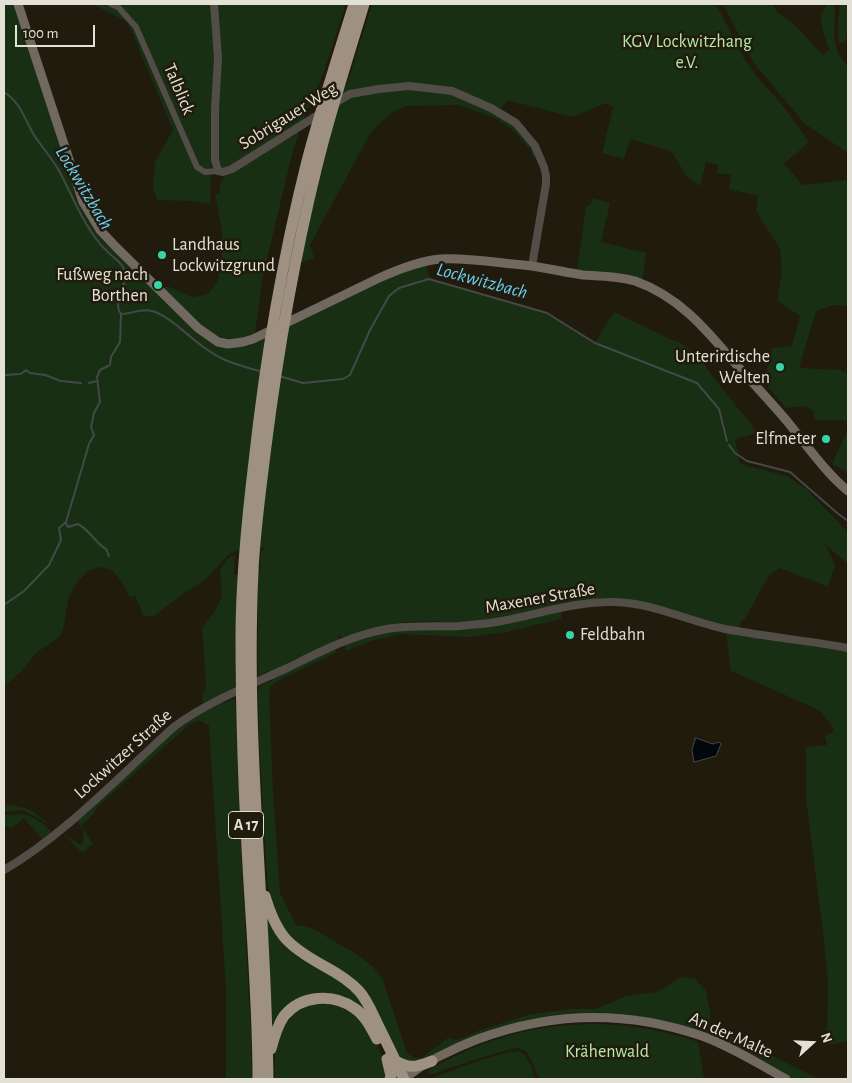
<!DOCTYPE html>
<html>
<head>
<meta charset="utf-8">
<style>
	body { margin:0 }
	#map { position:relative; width:852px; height:1083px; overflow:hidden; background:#211b0d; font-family:"Alegreya Sans",sans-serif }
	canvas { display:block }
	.frame { position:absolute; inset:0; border:5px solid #e3e0d6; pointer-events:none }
	.north { position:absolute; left:787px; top:1018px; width:50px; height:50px; -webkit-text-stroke:4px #211b0d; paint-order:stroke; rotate:70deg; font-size:14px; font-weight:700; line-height:20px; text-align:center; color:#e3e0d6 }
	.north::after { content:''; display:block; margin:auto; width:18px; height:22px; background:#e3e0d6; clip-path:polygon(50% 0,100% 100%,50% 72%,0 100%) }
	.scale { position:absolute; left:15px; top:25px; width:80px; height:22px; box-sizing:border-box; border:2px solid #e3e0d6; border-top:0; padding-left:6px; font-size:15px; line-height:18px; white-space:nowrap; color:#e3e0d6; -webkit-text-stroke:4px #211b0d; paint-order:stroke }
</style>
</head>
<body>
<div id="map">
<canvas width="852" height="1083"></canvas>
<div class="frame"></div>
<div class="north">N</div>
<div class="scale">100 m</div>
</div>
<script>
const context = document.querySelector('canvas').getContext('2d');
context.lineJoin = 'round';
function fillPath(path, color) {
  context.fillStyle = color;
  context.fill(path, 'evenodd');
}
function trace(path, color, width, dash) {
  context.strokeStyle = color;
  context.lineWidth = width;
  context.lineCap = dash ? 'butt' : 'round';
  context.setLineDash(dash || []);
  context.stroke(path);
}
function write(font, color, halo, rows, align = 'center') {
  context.font = font + ' "Alegreya Sans",sans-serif';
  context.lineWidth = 5;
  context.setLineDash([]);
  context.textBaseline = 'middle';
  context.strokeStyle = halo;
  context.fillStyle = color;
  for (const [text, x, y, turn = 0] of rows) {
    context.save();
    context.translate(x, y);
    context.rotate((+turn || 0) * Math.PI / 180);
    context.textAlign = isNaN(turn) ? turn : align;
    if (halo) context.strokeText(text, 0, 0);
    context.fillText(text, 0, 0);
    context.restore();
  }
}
fillPath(new Path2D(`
	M4 4H16L81 203 158 293 227 346 402 271 427 264 429 279 547 313 595 343 614 312 672 340 679 342 697 354 710 373 758 433 735 439 740 464 787 476 806 489 848 532V564L826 545 835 565 828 587 780 568 769 575 745 619 741 621 739 628 727 627 617 600 600 598 576 602 494 619 459 623 432 621 408 622 384 626 365 630 345 637H342L340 635 338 636V639L337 641 270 672 269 671 258 676V570H260L261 550H264V547L233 552 229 554 207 578 180 596 153 617 145 616 143 615 135 595 130 597 120 580 112 570 99 567 88 571 77 582 68 600 63 630 59 637 36 653 22 671 4 686Z
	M92 4H211L215 57 210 204 191 201 157 200 153 187 155 162 173 130 131 30 126 21Z
	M217 4H346L323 75 302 123 224 170 219 166 217 159V126L221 52Z
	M372 4H714L720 11 744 59 759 79 784 107 809 142 784 164 803 185 848 180V306L834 305 816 311 799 368 840 370 848 374V420H815L813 411 805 406 786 408 764 382 772 348 792 346 800 316 777 300 782 272 780 249 756 211 758 196 729 189 731 175 717 173 718 165 706 162 700 186 688 178 671 151 630 139 624 159 602 153 613 107 606 103 573 117 507 100 498 113 514 124 536 153 537 156 533 157 531 151 513 130 495 118 458 105 405 106 391 113 371 132 310 245 314 258 293 265 336 99 347 84Z
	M723 4H772L777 12 792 22 823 55 829 50 823 31 820 15 827 4H835L834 37 838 53 848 67V153L805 124 753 62Z
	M840 4H848V35L844 43 839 42 838 29Z
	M299 132 291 158 263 276 255 333C247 336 240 340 232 340 209 342 178 306 163 290L166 287H170L193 297 208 294 218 281 222 252V230L215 194 220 193V188L219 185 225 175Z
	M593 198 610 203 601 242 646 253 642 280 631 275 577 270 586 207 591 204Z
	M848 429V472L832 464Z
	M235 555 234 574 237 575 235 687 224 692V694L203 704 202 694 206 688 203 638 202 631 203 626 214 612 222 597 220 569 229 557Z
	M561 611V619L507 632 470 637 401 634 371 641 345 651 346 644 385 632 428 628Z
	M726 632 848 651V1041L827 1045 828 981 823 932 806 799V747L827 745 825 736 834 732 831 724 819 710 731 671Z
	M333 649 335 650 337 652 281 679 271 686 269 693 273 793 280 893 296 925 312 928 361 957 373 967 382 978 407 1053 414 1058 423 1057 448 1038 457 1040 481 1030 531 1014 572 1009H596L626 996 658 992 681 977 695 979 706 991 710 1011V1025L819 1079H793L761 1060 666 1022 537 1019 421 1063 398 1059 372 1008 291 941 271 906 267 879 259 739 258 687 273 680 272 678Z
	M235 699 239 809 251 1038 252 1079H226V989L209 726 199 720 190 724 97 807 93 814 81 826 93 844 82 853 63 833 80 845 83 843C85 833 83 828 76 821V820L87 813 93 806 170 734C186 721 204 711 223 702L224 703Z
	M4 804 25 808 32 811 52 826 23 810 4 812Z
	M22 814C31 815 46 824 51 832L42 839 24 818 11 829 4 824V815Z
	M267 918 276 931 353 988 374 1026 327 994 276 1022H272Z
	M313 1002 345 1006 367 1027 384 1059 388 1079H275V1053L279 1033 296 1010Z
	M590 1024C628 1024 663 1030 698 1042L704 1079H539L533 1064 527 1052 519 1048 510 1049 480 1058 432 1074 429 1073V1070C465 1049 503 1034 544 1028 560 1025 575 1025 590 1024Z
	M519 1051C529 1057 532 1068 535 1079H435L434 1077C461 1068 491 1054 519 1051Z`), '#182f14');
const water = new Path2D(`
	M696 738 713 744 719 742 721 744 716 756 694 762 692 750Z`);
fillPath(water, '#00070d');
trace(water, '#444849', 1);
trace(new Path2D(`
	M4 92C21 103 24 118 34 135 41 146 51 157 58 169 70 190 78 213 92 233 96 239 101 246 107 251 111 256 120 261 123 267 131 284 111 302 121 314 131 314 142 308 152 311 168 315 188 336 202 346 209 351 218 357 225 360 237 365 250 368 262 372
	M4 375 21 374 26 370 30 373 45 375 61 381 81 383
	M279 376 303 383 343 379 350 375 370 330 389 296 399 288 429 279 547 313 595 343 697 383 719 409 727 441
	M89 383 97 381
	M729 445 735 453 747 461 790 472 836 512 848 521
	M66 523 68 527 78 524C91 531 95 543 106 549L109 556
	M4 605 24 591 49 565 61 540 59 528 66 522 89 444 94 435 91 427 94 413 100 402 97 377 100 370 110 365 111 357 120 342 121 315`), '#444849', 2);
trace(new Path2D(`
	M111 4 118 7 136 27 197 167 205 172 218 171`), '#524d47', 6);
trace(new Path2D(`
	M214 4 218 58 215 109V160L218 171 223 172 232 169 321 113
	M335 103 350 94 379 89 409 86 452 91 491 108 516 123 535 146 544 167 546 176V184L532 266
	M4 870C67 833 120 775 175 726 208 702 248 686 285 669 318 653 351 635 387 629 411 625 434 627 459 626 471 625 484 624 496 622 536 615 575 601 615 602 653 603 688 621 725 629 735 631 745 632 755 634 786 639 817 642 848 648`), '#524d47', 8);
trace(new Path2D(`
	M18 4 83 202 100 230 116 247 198 328 218 342 228 344 243 342 253 339 379 278C399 269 419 261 440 259 466 257 497 263 523 265 543 267 563 272 583 275 600 276 618 276 635 281 678 296 705 328 733 361 751 381 769 400 786 420 806 444 824 471 848 491
	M405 1079C420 1064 457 1047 478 1039 551 1012 627 1010 702 1036 732 1047 759 1064 786 1079`), '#71685f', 9);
trace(new Path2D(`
	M265 896C277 936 288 946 324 966 337 973 349 980 359 991 368 1001 373 1015 379 1027 388 1045 396 1062 404 1079
	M271 1049C274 1037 277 1026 284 1016 301 995 333 993 354 1008 365 1015 371 1028 377 1039
	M387 1059 391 1076 390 1079
	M396 1061C410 1070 418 1066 432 1061
	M258 1079C258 1014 253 948 249 883 244 801 241 719 241 637 241 578 247 520 254 462 265 361 282 260 307 161 321 108 338 56 354 4
	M268 1079C266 910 245 741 253 571 255 529 261 488 266 446 278 352 294 259 317 166 330 112 348 58 364 4`), '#9e9182', 11);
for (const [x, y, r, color] of [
	[162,255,5,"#36d4a7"],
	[158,285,5,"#36d4a7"],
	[780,367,5,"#36d4a7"],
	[826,439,5,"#36d4a7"],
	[570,635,5,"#36d4a7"]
]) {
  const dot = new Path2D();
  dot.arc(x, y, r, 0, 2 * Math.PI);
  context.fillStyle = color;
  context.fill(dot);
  trace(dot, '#211b0d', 2);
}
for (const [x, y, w] of [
	[246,825,35]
]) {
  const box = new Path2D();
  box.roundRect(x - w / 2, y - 13.5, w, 27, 4);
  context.fillStyle = '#211b0d';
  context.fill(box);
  trace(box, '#e3e0d6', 1);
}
write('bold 16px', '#e3e0d6', null, [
	["A 17",246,825]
]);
write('18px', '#b4eba8', '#211b0d', [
	["KGV Lockwitzhang",687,42],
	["e.V.",687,63],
	["Krähenwald",607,1052]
]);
write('18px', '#e3e0d6', '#211b0d', [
	["Talblick",179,89,67],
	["Sobrigauer Weg",288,116,-32],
	["Maxener Straße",540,598,-10],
	["Lockwitzer Straße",123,754,-42],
	["An der Malte",731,1035,24]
]);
write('18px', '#e3e0d6', '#211b0d', [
	["Landhaus",172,245,"left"],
	["Lockwitzgrund",172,266,"left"],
	["Fußweg nach",148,275],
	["Borthen",148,296],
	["Unterirdische",770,357],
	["Welten",770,378],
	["Elfmeter",816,439],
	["Feldbahn",580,635,"left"]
], 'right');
write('italic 19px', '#6acff2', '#211b0d', [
	["Lockwitzbach",84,188,59],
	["Lockwitzbach",482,281,15]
]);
</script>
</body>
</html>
